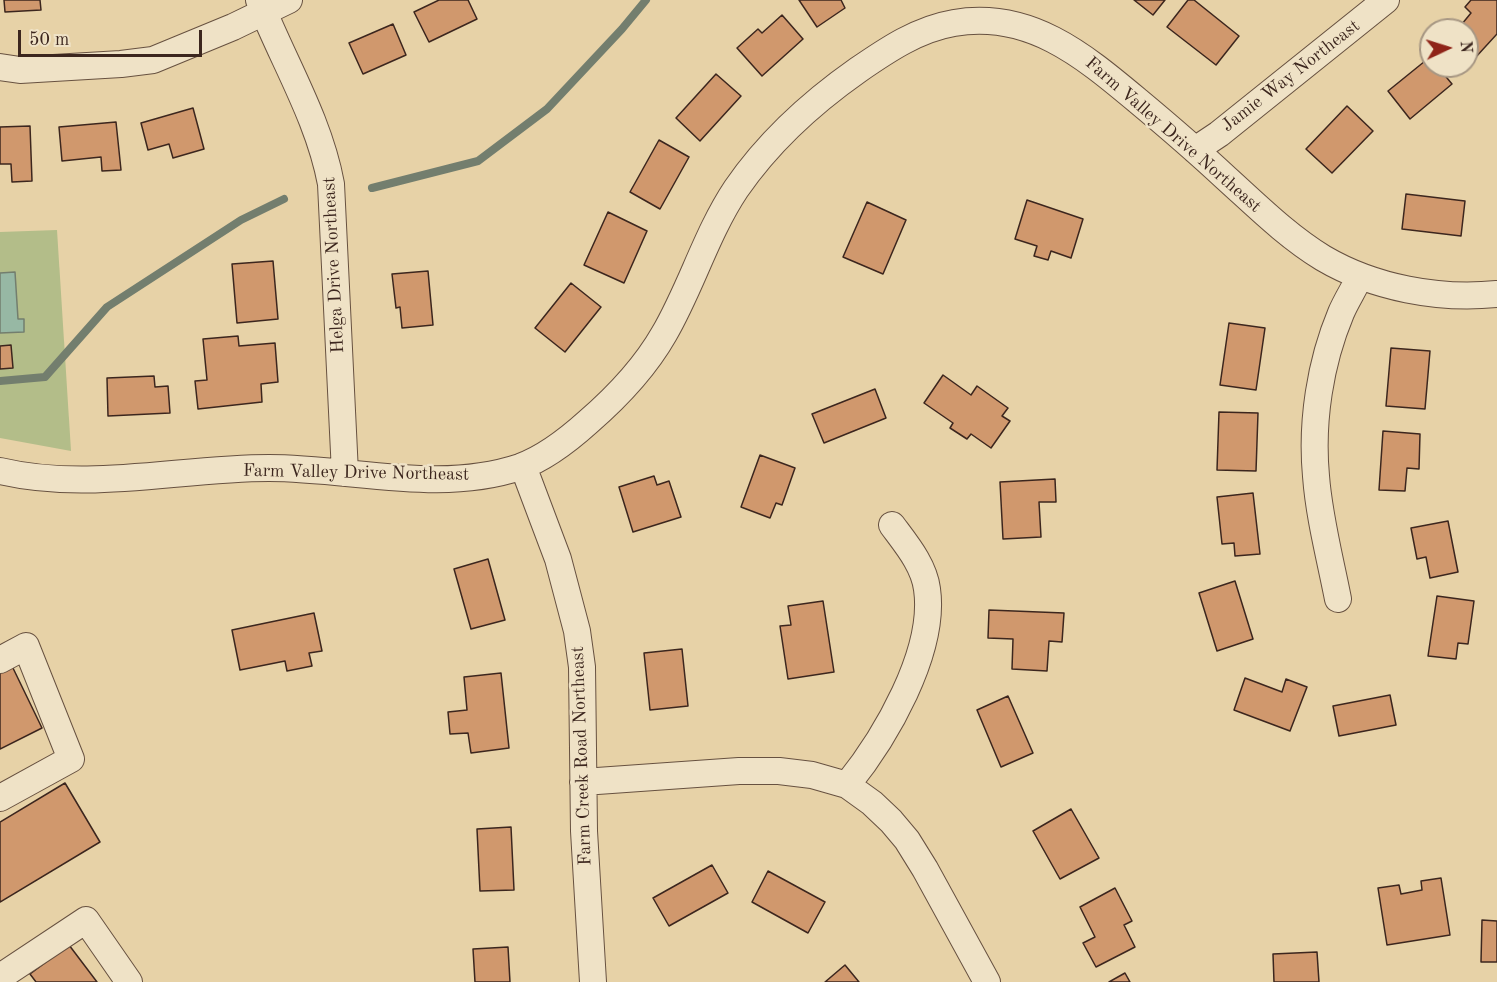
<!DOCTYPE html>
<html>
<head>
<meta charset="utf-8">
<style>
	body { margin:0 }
	#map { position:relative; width:1497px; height:982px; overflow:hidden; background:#e7d2a7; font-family:"Old Standard TT",serif }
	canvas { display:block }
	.north { position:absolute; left:1419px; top:18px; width:60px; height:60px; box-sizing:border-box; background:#efe2c6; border:2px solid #a79783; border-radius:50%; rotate:86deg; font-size:16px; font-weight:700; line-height:24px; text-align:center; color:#3c261e }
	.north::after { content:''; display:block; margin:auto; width:21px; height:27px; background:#8f2418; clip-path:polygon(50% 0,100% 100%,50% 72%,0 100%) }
	.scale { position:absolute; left:18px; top:30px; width:184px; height:27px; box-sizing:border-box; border:3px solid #3c261e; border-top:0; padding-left:8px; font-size:18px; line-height:21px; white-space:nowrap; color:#3c261e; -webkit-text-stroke:4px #efe2c6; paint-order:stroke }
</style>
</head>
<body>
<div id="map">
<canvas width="1497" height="982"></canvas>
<div class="north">N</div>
<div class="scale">50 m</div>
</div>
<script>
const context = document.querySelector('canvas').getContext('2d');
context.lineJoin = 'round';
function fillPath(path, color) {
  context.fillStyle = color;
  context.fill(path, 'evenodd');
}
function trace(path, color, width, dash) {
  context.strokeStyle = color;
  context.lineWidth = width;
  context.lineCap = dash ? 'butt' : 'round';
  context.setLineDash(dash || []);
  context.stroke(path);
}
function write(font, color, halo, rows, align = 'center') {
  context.font = font + ' "Old Standard TT",serif';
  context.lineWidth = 5;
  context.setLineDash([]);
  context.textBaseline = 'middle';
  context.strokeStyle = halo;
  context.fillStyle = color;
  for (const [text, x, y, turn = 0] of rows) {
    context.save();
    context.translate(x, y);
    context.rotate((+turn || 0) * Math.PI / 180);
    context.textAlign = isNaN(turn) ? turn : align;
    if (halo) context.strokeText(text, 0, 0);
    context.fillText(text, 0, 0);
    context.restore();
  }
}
fillPath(new Path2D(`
	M57 230 71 451 0 438V232Z`), '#b3bd89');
const water = new Path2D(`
	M15 272 18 319H24V332L0 333V273Z`);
fillPath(water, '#97b8a4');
trace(water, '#737e6e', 1.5);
trace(new Path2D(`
	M372 188 478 161 547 109 622 29 646 0
	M0 381 45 377 107 307 241 220 284 199`), '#737e6e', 8);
const building = new Path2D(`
	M4 0H40L41 10 5 12Z
	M439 0H468L477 19 429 42 414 12Z
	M799 0H841L845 8 817 27Z
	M1134 0H1165L1153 15Z
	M1188 0H1194L1239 36 1216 65 1167 27Z
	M1471 0H1497V34L1475 58 1467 51V30H1457L1471 13 1465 7Z
	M782 15 803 39 762 76 737 48 758 29 762 33Z
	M393 24 406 55 363 74 349 43Z
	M1430 57 1431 66H1437L1452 84 1410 119 1388 91Z
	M716 74 741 96 700 141 676 118Z
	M1347 106 1373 131 1332 173 1306 149Z
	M193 108 204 149 173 158 169 144 148 150 141 123Z
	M116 122 121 170 102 171 101 157 62 161 59 127Z
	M30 126 32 181 12 182 11 164H0V127Z
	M659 140 689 157 660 209 630 192Z
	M1406 194 1465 201 1461 236 1402 229Z
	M1027 200 1083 219 1071 258 1051 251 1048 260 1034 256 1037 246 1015 239Z
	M867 202 906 220 883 274 843 257Z
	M608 212 647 231 624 283 584 265Z
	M273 261 278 319 237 323 232 264Z
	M428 271 433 325 402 328 400 307 396 308 392 274Z
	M571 283 601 307 565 352 535 328Z
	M1229 323 1265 328 1256 390 1220 385Z
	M238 336 239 346 275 343 278 382 261 384 262 402 198 409 195 381 207 380 203 339Z
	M11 345 13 368 0 369V346Z
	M1391 348 1430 351 1425 409 1386 406Z
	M943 375 971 395 977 386 1008 408 1002 416 1010 421 991 448 971 434 967 439 950 428 953 423 924 403Z
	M154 376 155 387 168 386 170 413 108 416 107 378Z
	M875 389 886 418 824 443 812 414Z
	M1219 412 1258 413 1256 471 1217 470Z
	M1383 431 1420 434 1419 469 1407 468 1405 491 1379 490Z
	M760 455 795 468 782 505 776 503 770 518 741 507Z
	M654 476 657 485 669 481 681 517 633 532 619 487Z
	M1055 479 1056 502H1039L1041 537 1003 539 1000 482Z
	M1253 493 1260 554 1235 556 1234 543 1222 544 1217 497Z
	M1448 521 1458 572 1430 578 1426 557 1417 559 1411 528Z
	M488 559 505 620 471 629 454 569Z
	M1235 581 1253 639 1217 651 1199 593Z
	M1437 596 1474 601 1468 644 1458 643 1456 659 1428 656Z
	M823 601 834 672 788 679 780 626 791 625 788 606Z
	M989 610 1064 613 1062 642 1049 641 1047 671 1012 669 1013 639 988 638Z
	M314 613 322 651 309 653 312 666 287 671 285 661 240 670 232 630Z
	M682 649 688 706 650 710 644 653Z
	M12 666 42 728 0 749V672Z
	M501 673 509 748 471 753 468 733 450 734 448 712 467 710 464 677Z
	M1245 678 1282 692 1286 679 1307 687 1290 731 1234 710Z
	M1390 695 1396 725 1339 736 1333 706Z
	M1008 696 1033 753 1001 767 977 710Z
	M65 783 100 842 0 902V822Z
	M1071 809 1099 858 1060 879 1033 831Z
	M511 827 514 890 480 891 477 829Z
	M712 865 728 893 669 926 653 898Z
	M768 871 825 902 808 933 752 902Z
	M1441 878 1450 935 1387 945 1378 888 1399 885 1401 894 1422 890 1421 881Z
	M1115 888 1132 921 1124 925 1135 947 1096 967 1083 943 1095 937 1080 907Z
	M1482 920 1497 921V962H1481Z
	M69 945 97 982H36L30 974Z
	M508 947 510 982H475L473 949Z
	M1317 952 1319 982H1274L1273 954Z
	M845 965 859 982H825Z
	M1125 973 1130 982H1109Z`);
fillPath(building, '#d0986d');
trace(building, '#3c261e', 1.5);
const minor = new Path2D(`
	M259 0C283 61 319 119 331 184L345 473
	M0 67 20 70 121 64 153 60 233 27 289 0
	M1195 150 1219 134 1386 0
	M523 466 558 559 577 631 582 667 584 831 593 982
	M0 471C88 492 180 468 269 468 352 468 439 494 520 467 545 458 568 440 588 422 618 396 644 369 664 334 691 288 706 234 736 189 769 141 811 103 858 70 887 50 918 29 954 23 1030 10 1084 56 1138 101 1168 126 1197 151 1226 178 1257 206 1287 236 1323 258 1374 288 1439 300 1497 294
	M1338 599C1330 558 1319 517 1316 476 1311 422 1320 363 1341 313 1346 301 1354 289 1360 276
	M0 660 26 646 71 759 0 798
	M583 782 739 771H779L812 775 847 785 872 803 891 821 907 840 925 869 987 982
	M847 785C885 738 936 652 927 589 924 565 906 544 892 525
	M0 977 86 920 129 982`);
trace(minor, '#675140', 28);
trace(minor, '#efe2c6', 26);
write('18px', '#3c261e', '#efe2c6', [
	["Jamie Way Northeast",1291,76,-38],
	["Farm Valley Drive Northeast",1173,135,41],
	["Helga Drive Northeast",334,265,-93],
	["Farm Valley Drive Northeast",356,473,1],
	["Farm Creek Road Northeast",582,756,-92]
]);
</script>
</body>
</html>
